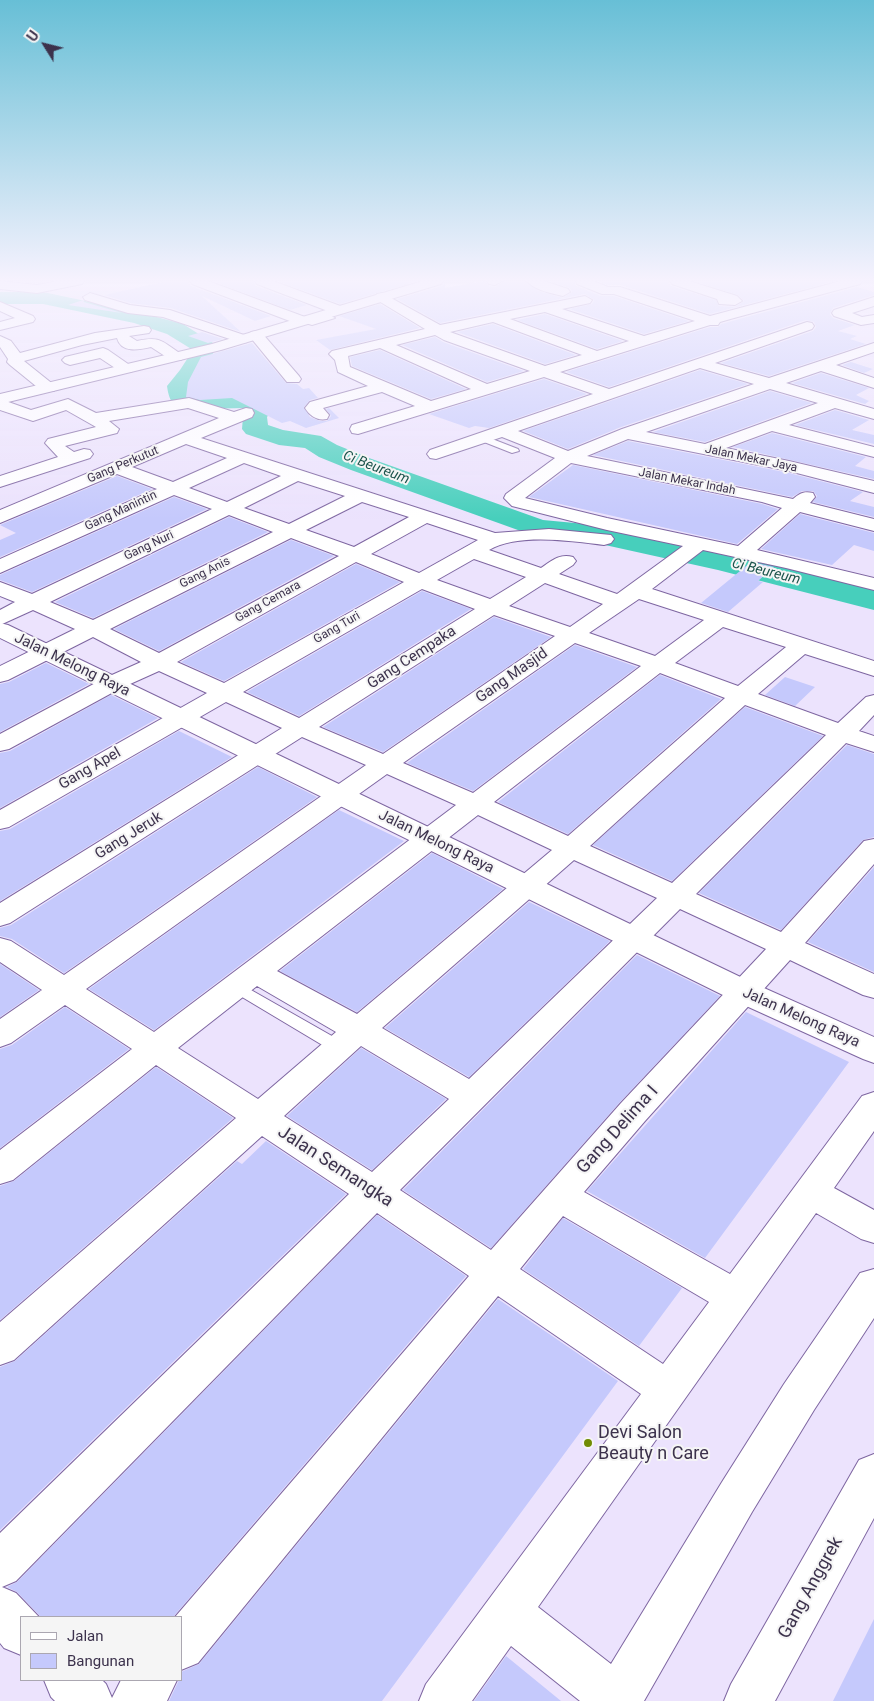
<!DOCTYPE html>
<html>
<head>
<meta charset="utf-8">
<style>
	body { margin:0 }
	#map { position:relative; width:874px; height:1701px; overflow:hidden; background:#ece3fd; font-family:Roboto,sans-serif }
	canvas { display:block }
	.legend { position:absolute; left:20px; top:1616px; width:162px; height:65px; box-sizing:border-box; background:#f5f5f5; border:1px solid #aba7b1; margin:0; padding:6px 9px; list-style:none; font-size:15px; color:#3c324c }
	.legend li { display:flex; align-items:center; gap:10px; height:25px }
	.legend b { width:25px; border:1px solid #aba7b1 }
	.north { position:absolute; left:20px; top:20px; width:50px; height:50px; -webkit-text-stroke:4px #f5f5f5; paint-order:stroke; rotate:306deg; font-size:14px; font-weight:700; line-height:20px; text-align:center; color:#3c324c }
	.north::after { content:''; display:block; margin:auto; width:18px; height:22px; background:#3c324c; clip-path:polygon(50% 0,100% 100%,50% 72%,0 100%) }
</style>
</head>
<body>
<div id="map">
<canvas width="874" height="1701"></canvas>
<ul class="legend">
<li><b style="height:6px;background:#fff"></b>Jalan</li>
<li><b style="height:14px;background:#c5c9fc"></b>Bangunan</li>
</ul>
<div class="north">U</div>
</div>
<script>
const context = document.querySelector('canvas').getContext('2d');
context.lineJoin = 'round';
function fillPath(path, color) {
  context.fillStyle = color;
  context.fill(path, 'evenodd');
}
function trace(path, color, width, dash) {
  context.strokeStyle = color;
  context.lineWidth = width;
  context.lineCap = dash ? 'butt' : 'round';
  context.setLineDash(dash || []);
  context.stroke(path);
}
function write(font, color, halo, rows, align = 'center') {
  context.font = font + ' Roboto,sans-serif';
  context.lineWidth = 4;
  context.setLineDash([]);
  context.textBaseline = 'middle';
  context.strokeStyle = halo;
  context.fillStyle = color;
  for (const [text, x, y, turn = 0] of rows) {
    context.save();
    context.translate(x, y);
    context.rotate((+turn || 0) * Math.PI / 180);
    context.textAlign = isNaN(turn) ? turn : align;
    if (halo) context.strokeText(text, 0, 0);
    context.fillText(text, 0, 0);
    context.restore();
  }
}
fillPath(new Path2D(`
	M0 292H43L138 312 183 324 213 343 216 348 202 374 191 387 192 394 236 393 275 397 278 402 267 417 268 425 283 430 321 436 337 445 369 458 543 520 596 525 721 552 874 590V610L718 570 596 543 529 534 351 470 319 457 305 448 279 445 246 434 242 429 243 417 249 408 186 409C172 406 169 400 167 386L180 370 193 350 167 334 134 323 43 304H0Z`), '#47cfbc');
fillPath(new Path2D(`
	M168 281H188L191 286 271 316 255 321 202 296 241 332 171 308 130 303 104 295Z
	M212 281H253L256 286 307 305 290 310Z
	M277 281H418L340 304Z
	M485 281 489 286 495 287 504 281H525L539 291 563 298 572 292 570 288 549 281H574L576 286 601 296H614L689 321 644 334 569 309 592 304 594 300 585 294 440 323 397 299 442 286 445 282V288Z
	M597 281H668L671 286 716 300 719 306 735 307 744 301 738 295 694 281H835L710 314 621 285H608Z
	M857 287 874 292V295L833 308 830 314 833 318 855 325 838 331 857 336 850 339 866 344 769 376 721 363 813 331 816 327 814 322 806 320 609 387 566 372 710 327H718L721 324Z
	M83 300 84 302 122 313 68 305Z
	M380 304 420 328 330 350 316 340 376 329 339 316Z
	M545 314 623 341 597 349 517 320Z
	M493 324 576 355 545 364 457 332Z
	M202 332 223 339 208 343 188 336Z
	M435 337 443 342 524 371 487 382 402 345Z
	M252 343 286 383 297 384 303 389 309 388 318 398 310 400 304 407 310 417 320 421H327L331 416 326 409 329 408 339 418 306 428 290 421 282 423 232 398 200 400 186 397 188 382 201 357Z
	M380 350 466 389 431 399 352 366 350 357Z
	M851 362 873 369 864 373 842 365Z
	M700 370 748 384 621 427 568 449 523 431Z
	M821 373 869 388 856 395 869 401 865 404 792 383Z
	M544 379 587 394 489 428 475 426 469 428 429 414Z
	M770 391 812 403 705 442 653 432Z
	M835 410 869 420 852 430 874 435V444L795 425Z
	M772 433 866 457 855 466 874 471V479L733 447Z
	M628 441 789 473 863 492 850 501 874 507V517L813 502 817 496 813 491H802L792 497 593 455Z
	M573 465 762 504 778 509 737 544 529 497Z
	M117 476 152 489 0 557V540L16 533 0 525Z
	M174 497 207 509 32 592 0 580V575Z
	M800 514 874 533V551L854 545 832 565 761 549Z
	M229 517 268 532 93 618 55 602Z
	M291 540 334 556 159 651 114 629Z
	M751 562 774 567 758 581 763 582 728 612 701 603Z
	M356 564 400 582 224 681 181 662Z
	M422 591 471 609 299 716 247 692Z
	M494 617 551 637 383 752 323 727Z
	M575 645 637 667 473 791 407 763Z
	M46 663 89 684 0 732V684L9 682Z
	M660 675 721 699 568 834 498 802Z
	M785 677 815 687 795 706 765 695Z
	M111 695 158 718 0 808V753L10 751Z
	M745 707 823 736 672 881 593 845Z
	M179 731 232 757 0 901V831L10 829Z
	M847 745 874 754V837L863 840 781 930 699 893Z
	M258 767 317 797 64 973 12 939 0 936V928L11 925Z
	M339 810 404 841 154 1030 89 989Z
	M432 853 503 889 357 1012 280 971Z
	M874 867V972L808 942Z
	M529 902 610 941 469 1077 385 1028Z
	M637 955 720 996 620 1102 491 1248 403 1190Z
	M0 964 39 990 0 1017Z
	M65 1007 129 1049 0 1148V1049L12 1045Z
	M746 1012 849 1062 705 1258 587 1191Z
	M361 1048 446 1099 372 1170 287 1116Z
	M156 1067 233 1118 0 1320V1186L14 1181Z
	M266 1141 346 1194 0 1530V1367L15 1361 237 1161 242 1164Z
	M377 1215 466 1276 173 1617H41L17 1592 7 1587 17 1582Z
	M563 1218 682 1288 639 1346 523 1269Z
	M498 1299 618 1381 382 1701H169L179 1680H181V1672L199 1664Z
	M874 1619V1701H833Z
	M506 1656 561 1701H474Z`), '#c5c9fc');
const service = new Path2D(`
	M323 312 335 318 312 325 296 320 300 318 312 321 325 318 319 314Z
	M482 435 518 449 519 451 512 453 479 440V436Z
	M237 982 346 1044 348 1048 346 1052 340 1054 334 1052 232 991 229 987 232 983Z`);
const minor = new Path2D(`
	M0 281 37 285 59 281H84L82 284 37 293 0 289Z
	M190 281H208L305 317 307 320 305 323H295L192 284Z
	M255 281H273L343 307 345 310 338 314 333 313 257 284Z
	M487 281H502L495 285 489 284Z
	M527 281H544L568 289 570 292 563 296C551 293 536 291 527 281Z
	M576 281H593L608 287H620L710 316 841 281H862L860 284 734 318 720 322 718 325H710L560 372 609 389 807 322 812 323 814 326 812 329 715 363 769 378 874 343V352L836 365 874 378V388L821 371 786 383 874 409V419L835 408 789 425 874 447V457L772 431 726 448 789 461 874 481V493L789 471 628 439 587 456 793 499C800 493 804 491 813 493L815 497 810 503 874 519V531L800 512 757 550 874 578V590L786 568 703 550 652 589 874 661V676L805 654 758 694 838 723 866 697 874 695V715L859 731 874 736V752L846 743 696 894 781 932 864 841 874 839V864L805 943 874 974V998L863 995 790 960 645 1121 584 1192 730 1274 862 1096 874 1092V1131L834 1188 874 1210V1243L861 1239 816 1213 538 1607 611 1664 722 1482 784 1384 860 1273 874 1269V1318L814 1410 752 1512 644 1701H580L511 1646 472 1701H419L426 1684 641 1394 498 1296 198 1663 181 1670V1617H175L469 1276 377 1213 16 1581 2 1587 16 1593 39 1617H21V1655L4 1648 0 1643V1533L349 1194 262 1136 14 1360 0 1365V1322L236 1118 156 1065 13 1180 0 1184V1150L132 1049 65 1005 11 1043 0 1047V1019L42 990 0 962V938L11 941 64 975 366 765 302 737 10 923 0 926V903L282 728 226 702 9 827 0 829V810L207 693 159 671 119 689 9 749 0 751V734L103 679 141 662 93 637 8 680 0 682V666L75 629 33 610 0 625V610L15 602 0 596V582L32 594 212 509 174 495 0 573V559L157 489 117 474 0 523V510L219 418 188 408 109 421 119 429 117 433 65 446 74 452 84 449 90 450 93 454 90 458 0 487V476L58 457 45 443 48 439 96 427 66 410 33 421 0 410V399L31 410 68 399 96 413 189 398 234 412 246 408 252 409 254 413 252 417 201 438 495 533 549 529 611 535 614 539 611 543 604 545C571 541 518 533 489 550L541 568C551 561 560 553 573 557L576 561 573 565 559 574 617 594 683 546 607 530 512 506 504 498 506 494 555 458 502 437 436 459 430 458 427 454 430 450 593 394 544 377 358 434 352 433 350 429 352 425 415 406 382 392 323 408 329 415 327 419C317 421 310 416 305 408L310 402 368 386 338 372 335 360 329 354 332 351 425 329 377 300 375 297 377 294 382 293 440 325 585 296 592 300 590 303 562 309 644 336 695 321 614 294H602L577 284ZM545 312 629 341 597 351 510 319ZM493 322 582 355 545 366 450 332ZM435 335 444 340 530 371 487 384 396 345ZM380 348 471 389 431 401 350 367 348 356ZM700 368 754 384 622 429 568 451 518 431ZM770 389 818 403 705 444 646 432ZM186 444 227 458 173 482 132 467ZM244 463 281 476 227 502 189 488ZM571 463 762 502 782 508 738 546 607 518 525 498ZM298 481 345 496 289 524 244 508ZM362 502 409 517 354 547 306 530ZM229 515 273 532 93 620 50 602ZM427 523 478 540 419 573 371 554ZM291 538 339 556 159 653 110 629ZM474 559 526 577 490 599 437 580ZM356 562 404 582 224 683 177 662ZM545 583 603 604 570 627 509 606ZM422 589 475 609 299 718 243 692ZM639 599 704 620 655 656 589 633ZM494 615 555 636 383 754 319 727ZM723 627 786 647 738 686 675 663ZM575 643 641 666 473 793 403 763ZM660 673 725 698 568 836 494 802ZM745 705 826 735 672 883 590 846ZM387 774 456 805 154 1032 86 989ZM478 815 552 850 357 1014 277 971ZM574 860 657 898 469 1079 382 1028ZM680 909 766 949 621 1103 491 1250 400 1190ZM257 986 336 1032 258 1099 178 1048ZM361 1046 449 1099 372 1172 284 1116ZM563 1216 709 1302 663 1364 520 1269Z
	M670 281H689L737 296 742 301 735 305 719 304 717 299 672 284Z
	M90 293 130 305 170 310 247 336 249 339 247 342 242 343 163 317 128 313 85 300 83 297Z
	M874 297V306L852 313 862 317 874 315V323L861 325 834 316 832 313 834 310Z
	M0 302 33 316 35 319 33 322 0 330V322L15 318 0 311Z
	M144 326 149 327 151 330 149 333 129 336 137 341C161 336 161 341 181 354L184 357 181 360H171L151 347C138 350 121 353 117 338L82 345 24 361 54 385 56 388 54 391H42L10 365 7 362 8 359 0 347V336L11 341 20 353 95 333Z
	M256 331 261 332 299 376 301 379 299 382H287L251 338 249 335 251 332Z
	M103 348 108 350 131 366 134 369 131 372H121L100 358 70 365 65 363 62 360 65 357Z
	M874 1454V1518L775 1701H724L731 1684 859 1460Z
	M44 1680H102L106 1684 112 1698 121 1680H177L167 1701H55L51 1697Z`);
const secondary = new Path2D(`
	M423 281H443L441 284 221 350 0 404V394L212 344Z
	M0 623 8 625 755 984 874 1037V1063L863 1059 733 1000 0 638Z`);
trace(service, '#7e66a1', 2);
trace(minor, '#7e66a1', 2);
trace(secondary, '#7e66a1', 2);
fillPath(service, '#fff');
fillPath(minor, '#fff');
fillPath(secondary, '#fff');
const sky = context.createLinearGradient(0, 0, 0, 519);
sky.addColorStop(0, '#67bfd6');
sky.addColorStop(0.54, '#f6f2fe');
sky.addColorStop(1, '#f6f2fe00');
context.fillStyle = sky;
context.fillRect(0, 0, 874, 519);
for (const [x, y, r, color] of [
	[588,1443,5,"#718c03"]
]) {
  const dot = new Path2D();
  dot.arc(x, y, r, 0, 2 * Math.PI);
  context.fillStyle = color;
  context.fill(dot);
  trace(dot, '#f5f5f5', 2);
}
write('12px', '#3c324c', '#f5f5f5', [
	["Jalan Mekar Jaya",751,459,12],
	["Gang Perkutut",123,465,-23],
	["Jalan Mekar Indah",687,482,11],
	["Gang Manintin",121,511,-25],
	["Gang Nuri",149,546,-25],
	["Gang Anis",205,573,-27],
	["Gang Cemara",268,602,-29],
	["Gang Turi",337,628,-30]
]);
write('italic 14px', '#1b534b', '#f5f5f5', [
	["Ci Beureum",376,468,21],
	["Ci Beureum",766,572,14]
]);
write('15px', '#3c324c', '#f5f5f5', [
	["Gang Cempaka",412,658,-33],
	["Jalan Melong Raya",72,665,26],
	["Gang Masjid",512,676,-35],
	["Gang Apel",90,769,-30],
	["Gang Jeruk",129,836,-32],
	["Jalan Melong Raya",436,842,26],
	["Jalan Melong Raya",801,1018,24]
]);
write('18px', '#3c324c', '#f5f5f5', [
	["Gang Delima I",618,1130,-48],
	["Jalan Semangka",335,1167,33],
	["Gang Anggrek",811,1588,-61]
]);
write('18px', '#3c324c', '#f5f5f5', [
	["Devi Salon",598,1433],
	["Beauty n Care",598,1454]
], 'left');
</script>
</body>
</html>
